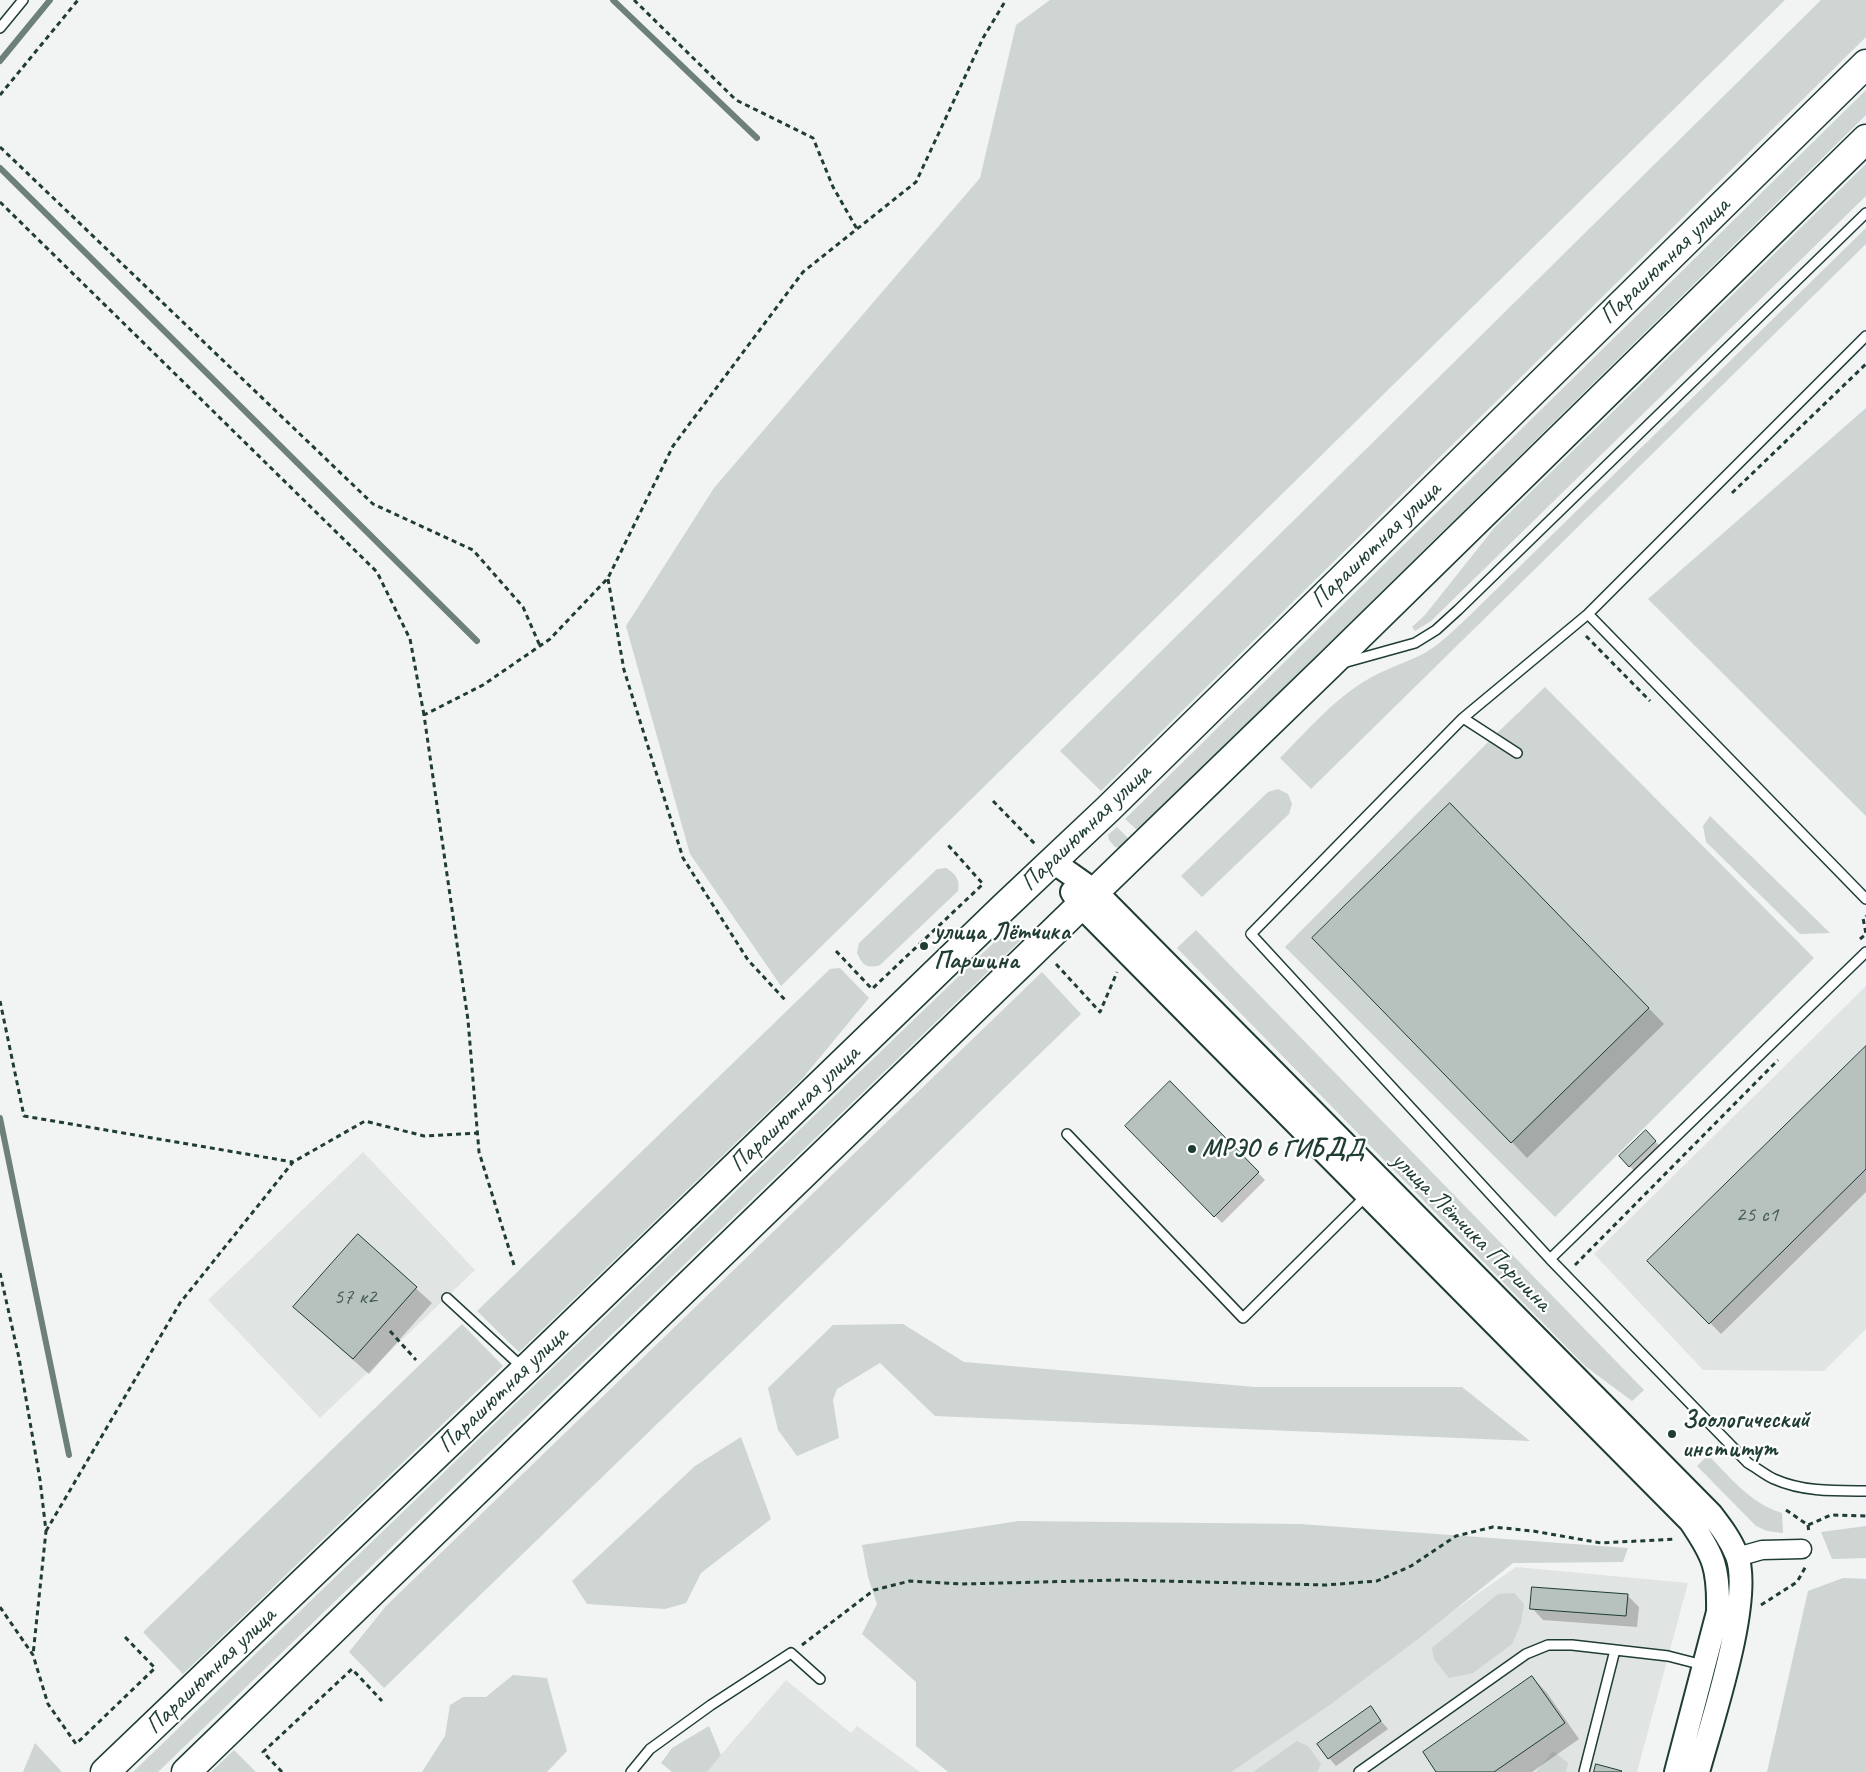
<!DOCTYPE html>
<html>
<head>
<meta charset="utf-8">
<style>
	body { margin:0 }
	canvas { display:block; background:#f2f3f3 }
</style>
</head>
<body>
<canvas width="1866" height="1772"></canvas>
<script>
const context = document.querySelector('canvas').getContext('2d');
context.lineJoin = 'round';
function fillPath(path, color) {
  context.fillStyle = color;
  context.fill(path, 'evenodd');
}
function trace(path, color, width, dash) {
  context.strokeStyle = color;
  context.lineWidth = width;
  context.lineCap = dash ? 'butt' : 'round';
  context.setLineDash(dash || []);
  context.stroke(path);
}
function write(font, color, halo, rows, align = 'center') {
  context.font = font + ' Caveat,sans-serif';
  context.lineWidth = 4.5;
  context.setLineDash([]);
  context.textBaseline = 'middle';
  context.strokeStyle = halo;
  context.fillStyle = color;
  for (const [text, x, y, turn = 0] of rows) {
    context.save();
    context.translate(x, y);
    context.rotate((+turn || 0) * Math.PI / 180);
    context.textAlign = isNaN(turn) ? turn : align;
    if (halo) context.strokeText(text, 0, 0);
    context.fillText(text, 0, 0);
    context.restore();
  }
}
fillPath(new Path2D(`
	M1866 986V1329L1824 1371 1703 1370 1594 1254Z
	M363 1152 475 1270 320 1418 208 1300Z
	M1516 1567 1688 1583 1637 1772H1223Z
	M786 1680 851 1733 857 1726 920 1772H706Z`), '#e0e4e3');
fillPath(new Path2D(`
	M1050 0H1785L781 986 690 854 626 626 714 488 980 178 1016 25Z
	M1821 0H1866V37L1101 791 1060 751Z
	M1866 90V115L1138 831 1125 819Z
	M1866 164V196L1431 621 1415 631 1412 627 1425 615 1495 527Z
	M1866 228V244L1311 789 1280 758C1307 731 1332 701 1365 681 1383 670 1402 664 1421 655 1438 646 1452 632 1466 619Z
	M1866 408V816L1648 599Z
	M1545 687 1814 958 1555 1217 1285 947 1493 737Z
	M1278 789 1288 794 1292 804 1289 814 1202 897 1181 876 1268 792Z
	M1710 816 1830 933 1800 934 1706 842 1703 826Z
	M1117 827 1129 839 1121 848 1115 847 1109 840 1108 835Z
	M946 868C956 874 960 880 958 891L880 965C866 969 863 965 857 953L859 943 937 869Z
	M1012 925 1024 937 158 1772H133Z
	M1196 930 1644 1390 1632 1401 1585 1366 1177 948Z
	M840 968 869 998 802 1079 519 1352 477 1311 830 969Z
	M1042 972 1081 1014 384 1688 349 1652 386 1606Z
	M462 1324 503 1366 183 1674 143 1632Z
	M903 1324 964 1362 1255 1387H1462L1530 1441 935 1416 880 1363 837 1389 833 1400 839 1438 797 1456 778 1430 768 1388 833 1325Z
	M741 1437 771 1519 701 1573 686 1603 665 1609 587 1604 572 1581 695 1466Z
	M1708 1455C1730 1477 1751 1504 1782 1513L1783 1533 1767 1531 1756 1526 1697 1466Z
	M1019 1521 1300 1524 1628 1548 1623 1562 1513 1563 1418 1639 1331 1704 1231 1772H948L916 1746V1682L862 1634 877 1604 868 1577 862 1545Z
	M1866 1526V1558L1832 1559 1821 1532Z
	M1843 1578 1866 1579V1772H1767L1808 1591Z
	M1514 1593 1524 1604 1521 1623 1512 1644 1473 1673 1449 1678 1434 1659 1432 1648 1498 1594Z
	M513 1675 547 1678 567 1751 547 1772H422L445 1736 450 1705 463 1697H486Z
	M709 1726 721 1755 707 1772H672L661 1763 672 1748Z
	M1297 1741 1308 1746 1321 1764 1317 1772H1253Z
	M35 1743 62 1772H23Z
	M234 1750 256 1772H211Z
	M1553 1751 1568 1763 1566 1772H1536Z`), '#ced5d3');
fillPath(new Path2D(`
	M1466 820 1664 1024 1527 1158 1512 1142Z
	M1866 1048V1192L1721 1334 1649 1261Z
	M1170 1083 1265 1180 1222 1223 1126 1126Z
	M1646 1132 1663 1149 1637 1174 1620 1156Z
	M358 1236 432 1303 369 1374 310 1322Z
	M1627 1595 1639 1607 1637 1627 1543 1620 1532 1608Z
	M1532 1677 1547 1693 1579 1739 1532 1772H1438Z
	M1370 1708 1388 1729 1336 1766 1329 1758Z`), '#0003');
trace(new Path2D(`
	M613 0 757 138
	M0 61 50 0
	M0 168 477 641
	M0 1118 69 1455`), '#6d807b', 6);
const building = new Path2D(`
	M1450 803 1649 1008 1511 1143 1312 938Z
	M1866 1046V1169L1709 1324 1647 1261Z
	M1170 1081 1259 1172 1214 1217 1125 1126Z
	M1646 1130 1656 1141 1629 1167 1619 1156Z
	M358 1234 417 1287 353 1359 293 1307Z
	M1532 1587 1628 1594 1626 1616 1530 1609Z
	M1532 1676 1565 1723 1494 1772H1436L1423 1752Z
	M1371 1706 1381 1721 1328 1759 1317 1744Z
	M1596 1764 1622 1771 1621 1772H1594Z`);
fillPath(building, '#b7c1bd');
trace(building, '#1f3d34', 1);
const service = new Path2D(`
	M0 28 23 0
	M1866 336 1588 614 1463 718 1251 934 1550 1259 1748 1463C1757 1468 1765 1475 1774 1479 1803 1492 1835 1491 1866 1491
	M1588 614 1866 899
	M1343 663 1415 643 1436 630 1458 610 1866 213
	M1463 718 1517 753
	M1067 1134 1243 1318 1367 1195
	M1550 1259 1866 952
	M447 1298 523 1368
	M631 1772 650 1749 711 1705 791 1653 820 1679
	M1359 1772 1526 1654 1548 1645H1572L1668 1656 1703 1665
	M1584 1772 1615 1650`);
const minor = new Path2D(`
	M1737 1557 1762 1550 1802 1549`);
const tertiary = new Path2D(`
	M1052 861 1096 892 1711 1514C1721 1527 1731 1540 1737 1556 1753 1600 1711 1724 1698 1772
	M1072 892 1081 906 1690 1521C1714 1556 1719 1568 1718 1612L1676 1772`);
const primary = new Path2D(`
	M105 1772 525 1370 1004 907 1108 809 1866 64
	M186 1772 1328 666 1866 139`);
trace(service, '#1f3d34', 12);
trace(minor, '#1f3d34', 21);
trace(tertiary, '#1f3d34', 26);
trace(primary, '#1f3d34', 31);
trace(new Path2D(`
	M634 0 736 100 813 138 833 187 857 229
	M0 95 78 0
	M0 147 373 504 473 550 523 607 540 646
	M0 202 377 572 410 639 424 715
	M1732 493 1866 364
	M608 579 624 670 683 858 748 960 786 1001
	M1586 636 1650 701
	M993 801 1036 845
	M1860 939 1866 934 1863 918 1866 916
	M836 951 872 989 983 884 948 845
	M1056 964 1100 1012 1117 972
	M0 1001 24 1116 293 1162
	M514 1265 479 1152 468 1020 424 715 483 685 550 639 608 578 673 446 803 272 916 182 983 38 1006 0
	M1575 1265 1778 1060
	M0 1273 19 1358 40 1480 46 1531 33 1655
	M390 1331 416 1360
	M1786 1510 1808 1525 1831 1515 1866 1516
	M1808 1525 1809 1533
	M46 1531 180 1303 293 1162 365 1121 424 1136 478 1133
	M1761 1605 1797 1582 1806 1566
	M0 1607 33 1655 48 1704 76 1744 155 1668 125 1637
	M802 1645 874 1590 910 1581 962 1584 1121 1580 1326 1585 1377 1581 1411 1566 1456 1536 1493 1527 1533 1531 1601 1543 1676 1539
	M282 1772 263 1752 352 1669 382 1701`), '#1f3d34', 3, [5, 4]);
trace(service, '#fff', 9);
trace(minor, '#fff', 18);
trace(tertiary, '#fff', 22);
trace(primary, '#fff', 28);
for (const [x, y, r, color] of [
	[924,946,5,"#1f3d34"],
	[1192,1149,5,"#1f3d34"],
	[1672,1434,5,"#1f3d34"]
]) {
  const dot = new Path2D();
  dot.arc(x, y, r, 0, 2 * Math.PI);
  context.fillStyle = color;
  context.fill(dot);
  trace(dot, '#fff', 2);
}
write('22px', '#455e56', null, [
	["25 с1",1757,1215],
	["57 к2",355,1297]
]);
write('25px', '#1f3d34', '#fff', [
	["Парашютная улица",1665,261,-44],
	["Парашютная улица",1376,545,-44],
	["Парашютная улица",1086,828,-44],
	["Парашютная улица",795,1109,-44],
	["улица Лётчика Паршина",1471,1232,45],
	["Парашютная улица",503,1390,-44],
	["Парашютная улица",211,1671,-44]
]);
write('bold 25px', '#1f3d34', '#fff', [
	["улица Лётчика",934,932],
	["Паршина",934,961],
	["МРЭО 6 ГИБДД",1202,1149],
	["Зоологический",1682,1420],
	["институт",1682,1449]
], 'left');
</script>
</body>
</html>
